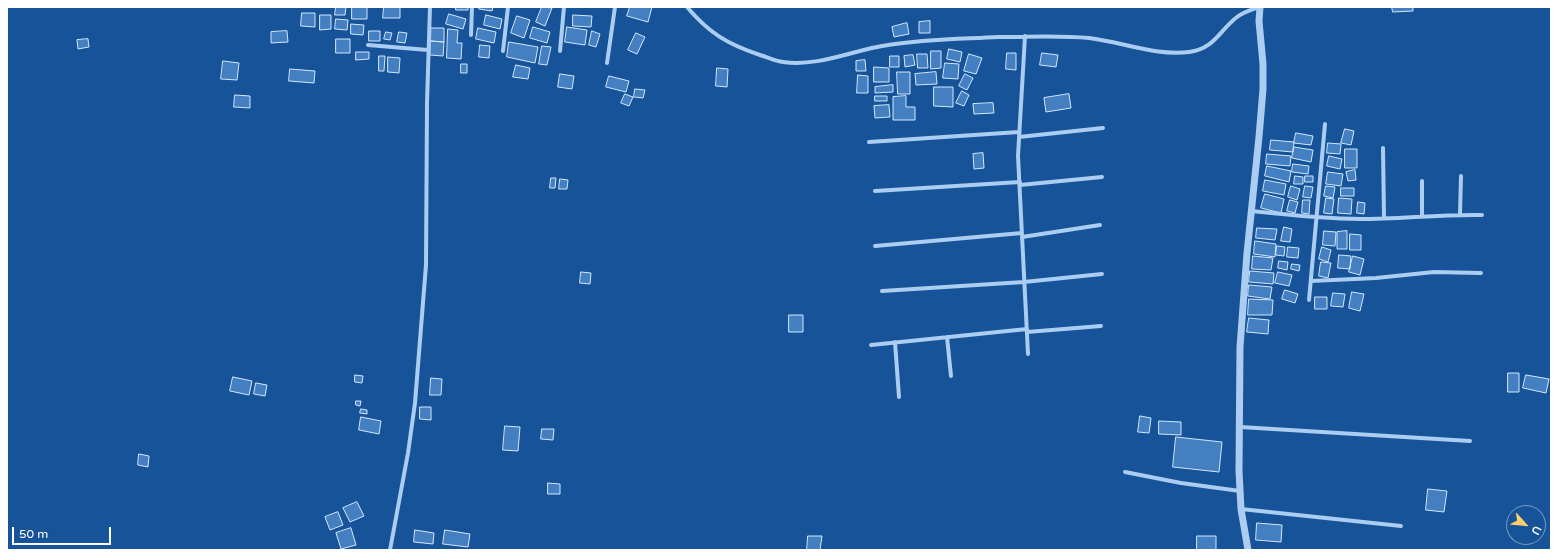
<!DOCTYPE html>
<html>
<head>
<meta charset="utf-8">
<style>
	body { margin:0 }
	#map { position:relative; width:1558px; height:557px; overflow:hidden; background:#175398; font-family:"Varela Round",sans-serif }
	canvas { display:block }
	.frame { position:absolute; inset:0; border:8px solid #fff; pointer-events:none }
	.north { position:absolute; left:1506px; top:505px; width:40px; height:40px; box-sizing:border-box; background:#175398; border:1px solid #7498c1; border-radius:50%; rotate:117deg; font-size:11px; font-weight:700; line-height:16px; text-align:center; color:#fff }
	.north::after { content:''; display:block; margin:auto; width:14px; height:18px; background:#ffd06b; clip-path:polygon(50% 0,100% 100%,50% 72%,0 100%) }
	.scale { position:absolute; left:12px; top:527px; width:99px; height:18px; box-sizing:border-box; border:2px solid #fff; border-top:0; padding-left:5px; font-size:12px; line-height:14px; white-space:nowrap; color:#fff; -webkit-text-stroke:3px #175398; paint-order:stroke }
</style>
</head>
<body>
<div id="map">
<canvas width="1558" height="557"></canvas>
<div class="frame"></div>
<div class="north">U</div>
<div class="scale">50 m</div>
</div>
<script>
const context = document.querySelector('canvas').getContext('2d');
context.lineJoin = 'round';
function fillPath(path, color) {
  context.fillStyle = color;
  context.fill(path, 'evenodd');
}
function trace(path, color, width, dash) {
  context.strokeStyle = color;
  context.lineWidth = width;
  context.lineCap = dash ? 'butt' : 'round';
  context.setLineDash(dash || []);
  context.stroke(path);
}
const building = new Path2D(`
	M336 7H346L345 15H335Z
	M352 7H367V19H352Z
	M384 7H400V18H383Z
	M456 7H468V10H456Z
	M480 7H493L492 11 479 9Z
	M542 7 552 8 545 26 536 22Z
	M630 7H652L648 22 627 16Z
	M1392 7H1413V11L1393 12Z
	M302 13H315V27L301 26Z
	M449 14 466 19 463 29 446 24Z
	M320 15H331V29L320 30Z
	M486 15 502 19 500 29 484 25Z
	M573 15 592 16 591 27 573 26Z
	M517 16 530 20 524 38 511 33Z
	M336 19 348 20 347 30 335 29Z
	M930 21V33H919V22Z
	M907 23 909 34 894 37 892 27Z
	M351 24 364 25 363 35 351 34Z
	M533 27 550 32 547 43 530 38Z
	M567 27 587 30 585 45 565 42Z
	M431 28H444V42L431 41Z
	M478 28 496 32 494 43 476 39Z
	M448 29 458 30 457 43H462L461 59 447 58Z
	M287 31 288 42 271 43V32Z
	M369 31H380V41H369Z
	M592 31 600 34 596 47 589 45Z
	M386 32 392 33 390 40 384 39Z
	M399 32 407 33 405 43 397 42Z
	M636 33 645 37 637 54 628 50Z
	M88 39 89 47 78 49 77 40Z
	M336 39H350V53H336Z
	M431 41 444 42 443 56 430 55Z
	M509 42 538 47 535 63 507 57Z
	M480 45 490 46 489 58 479 57Z
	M542 46 551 47 547 65 539 64Z
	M949 49 962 52 960 62 947 59Z
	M931 51H941V68L931 69Z
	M356 52H369V59L356 60Z
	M1007 53H1016V70L1006 69Z
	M1042 53 1058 55 1056 67 1040 65Z
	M917 54H927L928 68H918Z
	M969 54 982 58 976 74 964 71Z
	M913 55 915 65 905 67 904 56Z
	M379 56H385L384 71H379Z
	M890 56H899V67H890Z
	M388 57 400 58 399 73 388 72Z
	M865 60 866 71H856V61Z
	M223 61 239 63 237 80 221 79Z
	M945 63 959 64 958 79 943 78Z
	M461 64H467V73H461Z
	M516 65 530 68 528 79 513 77Z
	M874 67 889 68V82H874Z
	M717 68 728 69 727 87 716 86Z
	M290 69 315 71 314 83 289 81Z
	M897 72H910V94H898Z
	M936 72 937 84 916 85 915 74Z
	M560 74 574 76 572 89 558 87Z
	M965 74 973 78 967 90 959 86Z
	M858 75 868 76V93H857Z
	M609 76 629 81 626 92 606 87Z
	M893 85V92L875 93V87Z
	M934 87H953V107L934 106Z
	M635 89 645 90 643 98 634 97Z
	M962 91 969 95 964 106 956 103Z
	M625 94 633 97 629 106 621 103Z
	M1069 94 1071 108 1046 112 1044 98Z
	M235 95 250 96V108L234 107Z
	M875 96H887V101H875Z
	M906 96V107H915V120H893V97Z
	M993 103 994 113 974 114 973 104Z
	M889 105 890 117 875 118 874 106Z
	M1345 129 1354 131 1351 145 1341 143Z
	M1296 133 1313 136 1311 145 1294 143Z
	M1271 140 1294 142 1293 152 1270 150Z
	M1328 143 1341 144 1340 154 1327 153Z
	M1294 147 1313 150 1311 162 1292 158Z
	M1345 149H1357V168H1345Z
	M983 153 984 168 974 169 973 154Z
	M1267 154 1291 156 1290 166 1266 164Z
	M1329 156 1342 159 1340 169 1327 166Z
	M1293 164 1309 166 1308 174 1292 172Z
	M1267 166 1291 171 1289 182 1265 176Z
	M1355 170 1356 180 1348 181 1346 172Z
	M1328 172 1343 174 1341 186 1326 184Z
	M1295 176 1303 177V184H1294Z
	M1305 176H1313V182H1305Z
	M551 178H556L555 188H550Z
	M560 179 568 180 567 189H559Z
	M1265 180 1286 184 1284 195 1263 191Z
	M1291 186 1300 189 1297 200 1288 197Z
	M1305 186 1313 187 1311 198 1303 197Z
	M1326 186 1335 187 1333 198 1324 196Z
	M1341 188H1354V196H1341Z
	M1265 194 1284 199 1281 213 1261 208Z
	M1326 198 1334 199 1332 214 1324 213Z
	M1339 198 1352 199 1351 214 1338 213Z
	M1290 200 1298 202 1295 213 1287 211Z
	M1303 200H1310L1309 214 1302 213Z
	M1358 202 1365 203 1364 214 1357 213Z
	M1284 227 1292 229 1290 242 1281 241Z
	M1257 228 1277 229 1275 240 1256 238Z
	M1324 231 1336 232 1335 246 1323 245Z
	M1347 231V249H1337V232Z
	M1350 234 1361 235V250H1350Z
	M1255 241 1276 244 1275 257 1254 254Z
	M1277 246 1285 247 1284 256 1276 255Z
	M1288 247 1299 248 1298 258 1287 257Z
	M1322 247 1331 250 1328 262 1319 259Z
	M1339 255 1351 256 1350 269 1338 268Z
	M1253 256 1273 258 1271 270 1252 269Z
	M1353 256 1364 259 1360 275 1349 272Z
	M1279 261 1288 262 1287 270 1278 268Z
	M1321 262 1331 263 1328 278 1319 276Z
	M1292 264 1300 265 1299 271 1291 269Z
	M1250 271 1274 273 1273 284 1249 282Z
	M581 272 591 273 590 284 580 283Z
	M1278 272 1292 275 1289 286 1275 283Z
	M1249 285 1272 287 1270 299 1248 296Z
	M1285 290 1298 294 1295 303 1282 299Z
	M1352 292 1364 294 1360 311 1349 308Z
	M1333 293 1345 294 1343 307 1331 306Z
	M1315 297H1327V309H1315Z
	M1249 299 1273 300 1272 315H1248Z
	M789 315H803V332H789Z
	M1249 318 1269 320 1268 334 1247 332Z
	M1508 373H1519V392H1508Z
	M355 375 363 376 362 383 355 382Z
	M1526 375 1549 379 1546 393 1523 388Z
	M233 377 252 381 249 395 230 391Z
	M431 378 442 379 441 395H430Z
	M256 383 267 385 265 396 254 394Z
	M356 401H361L360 406 356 405Z
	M420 407H431V420L420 419Z
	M361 409 367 410V414L360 413Z
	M1140 416 1151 418 1149 433 1138 432Z
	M361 417 381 421 379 434 359 430Z
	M1159 421 1181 422V435L1159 434Z
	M505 426 520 427 518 451 503 450Z
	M542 429H554L553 440 541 439Z
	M1176 437 1222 442 1219 472 1173 467Z
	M139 454 149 456 148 467 138 465Z
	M548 483 560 484V494H548Z
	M1428 489 1447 491 1444 512 1426 510Z
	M357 502 364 516 350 522 343 508Z
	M338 512 343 525 330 530 325 517Z
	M1257 523 1282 525 1281 542 1256 540Z
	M351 528 356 545 341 549 336 533Z
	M415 530 434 533 433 544 414 542Z
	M445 530 470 534 468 547 443 544Z
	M808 536H822L820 550H807Z
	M1197 536H1216V550H1197Z`);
fillPath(building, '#4480c1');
trace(building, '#d2e7fc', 1);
trace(new Path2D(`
	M687 7C709 33 727 44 760 55 767 57 775 61 783 62 820 67 852 50 888 45 925 39 961 39 998 37 1028 37 1059 35 1089 38 1122 42 1155 56 1189 52 1214 49 1219 31 1237 17 1243 12 1251 10 1259 7
	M471 35 472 7
	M1025 36 1018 156 1028 354
	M368 45 428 50
	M503 51 508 7
	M560 51 564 7
	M607 63 615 7
	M1019 137 1103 128
	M869 142 1019 132
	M1383 148 1384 218
	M1020 185 1102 177
	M875 191 1020 182
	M1251 211C1288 215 1324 219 1360 219 1401 219 1441 214 1482 215
	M1460 214 1461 176
	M1422 216V181
	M1022 237 1100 225
	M875 246 1022 233
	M1311 281 1376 278 1434 272 1481 273
	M882 291 1024 282 1102 274
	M1309 300 1325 124
	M1027 332 1101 326
	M947 337 951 376
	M895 342 899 397
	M871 345 1027 329
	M1240 427 1470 441
	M1125 472 1181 483 1240 491
	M1241 509 1401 526
	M390 550 408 453 415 403 426 265 427 103 430 7`), '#abcdf1', 4);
trace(new Path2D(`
	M1248 550 1241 509 1239 471 1240 347 1247 253 1259 137 1263 89V64L1259 21 1260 7`), '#abcdf1', 7);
</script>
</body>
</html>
